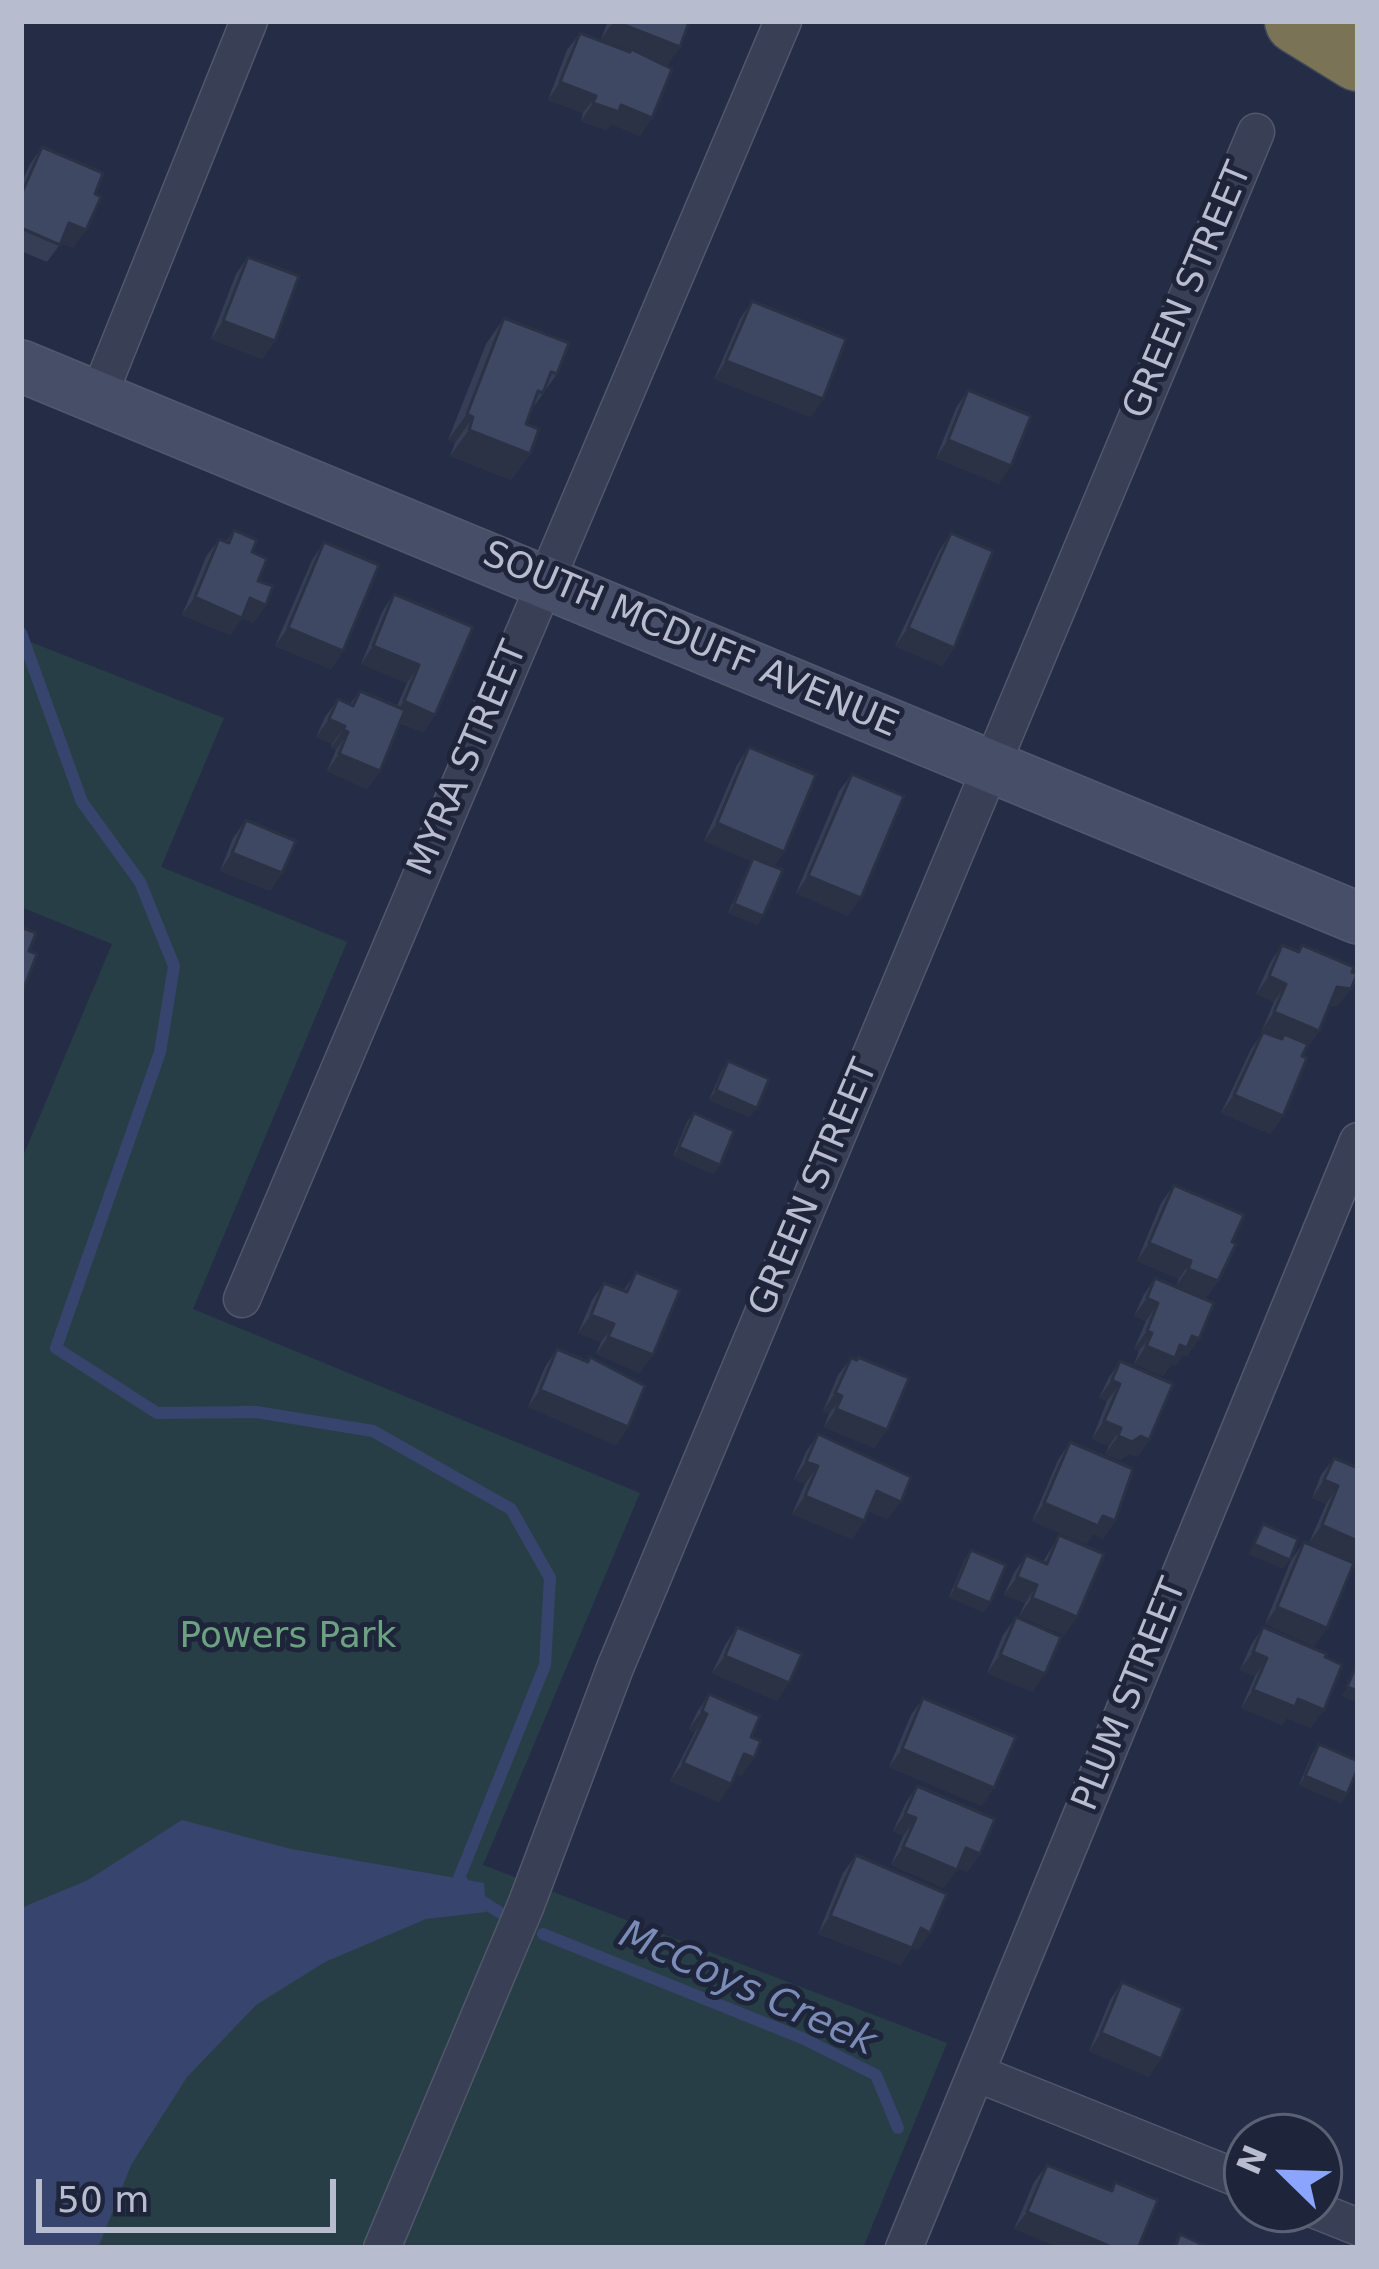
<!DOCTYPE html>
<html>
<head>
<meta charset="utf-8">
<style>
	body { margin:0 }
	#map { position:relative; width:1379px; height:2269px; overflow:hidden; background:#252d46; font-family:"DejaVu Sans",sans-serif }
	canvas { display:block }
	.frame { position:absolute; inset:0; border:24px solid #b7bcce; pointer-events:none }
	.north { position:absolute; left:1223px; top:2113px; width:120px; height:120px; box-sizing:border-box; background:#1e253a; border:3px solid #5b6175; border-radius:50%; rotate:293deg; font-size:33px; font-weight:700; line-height:48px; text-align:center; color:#b7bcce }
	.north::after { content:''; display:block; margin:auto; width:42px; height:54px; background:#8ba5ff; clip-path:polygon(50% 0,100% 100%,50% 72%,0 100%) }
	.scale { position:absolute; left:36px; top:2179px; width:300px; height:54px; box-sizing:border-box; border:6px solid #b7bcce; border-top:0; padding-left:15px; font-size:36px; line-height:42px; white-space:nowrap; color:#b7bcce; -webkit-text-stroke:9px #1e253a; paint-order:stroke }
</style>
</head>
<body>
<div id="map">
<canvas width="1379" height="2269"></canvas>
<div class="frame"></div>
<div class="north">N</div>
<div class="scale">50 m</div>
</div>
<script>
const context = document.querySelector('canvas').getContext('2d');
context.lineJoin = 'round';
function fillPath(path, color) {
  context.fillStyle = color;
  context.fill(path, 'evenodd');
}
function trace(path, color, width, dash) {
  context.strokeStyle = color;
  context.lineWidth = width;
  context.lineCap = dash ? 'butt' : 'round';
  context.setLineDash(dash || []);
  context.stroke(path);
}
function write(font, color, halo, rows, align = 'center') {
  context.font = font + ' "DejaVu Sans",sans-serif';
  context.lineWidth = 10;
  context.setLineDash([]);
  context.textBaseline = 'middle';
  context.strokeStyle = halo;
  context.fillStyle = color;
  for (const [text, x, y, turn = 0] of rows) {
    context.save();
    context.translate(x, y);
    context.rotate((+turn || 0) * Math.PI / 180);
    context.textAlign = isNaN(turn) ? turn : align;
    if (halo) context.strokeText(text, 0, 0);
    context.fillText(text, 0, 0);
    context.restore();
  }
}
fillPath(new Path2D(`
	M28 641 224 718 161 867 347 942 193 1309 640 1493 483 1865 947 2043 863 2248H21V1161L112 944 21 907V658Z`), '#273e46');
fillPath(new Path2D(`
	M182 1820 291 1849 484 1883 486 1912 426 1919 325 1962 256 2005 187 2077 131 2165 98 2248H21V1908L88 1880Z`), '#37456e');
trace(new Path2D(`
	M21 633 82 802 140 882 174 966 160 1052 56 1348 157 1413 256 1412 373 1431 511 1509 550 1578 545 1665 459 1878 472 1895 499 1912
	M543 1934 802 2038 876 2075 898 2128`), '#37456e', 12);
const street = new Path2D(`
	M98 397 249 21
	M242 1299 783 21
	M976 2073 1247 2182
	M1313 2209 1358 2227
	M382 2248 526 1905 615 1668 1256 132
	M904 2248 1358 1141`);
const secondary = new Path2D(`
	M21 366 1358 918`);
const highway = new Path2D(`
	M1298 21 1358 58`);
trace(street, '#52586c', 39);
trace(secondary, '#52586c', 54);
trace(highway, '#41485c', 69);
trace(street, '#394055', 36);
trace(secondary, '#474e68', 51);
trace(highway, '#7b7356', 66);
fillPath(new Path2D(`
	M608 21H687L680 47 667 65 648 57 652 118 640 136 611 124 606 130 581 121 583 113 548 100 567 50 580 33 629 52 630 50 601 39Z
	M42 147 95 194 73 248 61 243 47 262 21 251V184L30 164Z
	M248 257 275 341 262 359 211 339 236 274Z
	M752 301 823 399 811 417 714 379 740 319Z
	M504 318 557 374 532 409 526 424 530 454 511 480 450 456 455 443 448 440 486 344Z
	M968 390 999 484 936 458 956 408Z
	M234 530 252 552 266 605 253 623 242 618 230 635 182 615 206 557 219 539 226 542Z
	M951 533 954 648 942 666 895 646 939 551Z
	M324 542 343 651 331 669 275 646 312 560Z
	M394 594 435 715 423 732 400 723 380 771 367 789 327 771 336 750 331 748 332 744 316 737 325 717 338 699 350 704 360 691 397 706 407 683 361 664 382 612Z
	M749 747 784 852 774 866 763 916 757 925 728 913 751 861 704 841 737 765Z
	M852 774 848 916 796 893 839 791Z
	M246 820 282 873 270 891 220 871 233 838Z
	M1282 945 1298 952 1302 945 1338 1006H1330L1319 1031 1306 1049 1283 1116 1270 1134 1221 1113 1251 1049 1263 1032 1281 1038 1262 1030 1274 1002 1256 994 1270 963Z
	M728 1061 750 1117 709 1100 722 1070Z
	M694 1113 720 1165 713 1174 673 1156 687 1122Z
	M1174 1185 1218 1281 1205 1299 1176 1286 1179 1279 1137 1261 1161 1203Z
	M636 1272 640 1373 596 1354 601 1342 578 1333 592 1300 604 1283 623 1291Z
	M1155 1278 1199 1339 1187 1356 1183 1355 1175 1366 1171 1364 1163 1376 1134 1364 1139 1351 1134 1349 1146 1321 1134 1316 1143 1296Z
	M557 1349 586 1361 590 1357 628 1427 616 1445 528 1407 545 1367Z
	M851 1358 887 1430 874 1448 824 1427 829 1414 823 1411 838 1375Z
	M1120 1361 1149 1440 1137 1457 1129 1454 1120 1460 1105 1454 1109 1446 1092 1439 1107 1401 1099 1398 1108 1379Z
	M818 1434 888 1519 868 1511 864 1521 852 1539 792 1514 805 1484 794 1479 806 1452Z
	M1070 1442 1115 1521 1103 1539 1093 1534 1086 1544 1032 1521 1058 1460Z
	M1334 1458 1358 1564 1309 1543 1326 1504 1312 1498 1321 1475Z
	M1059 1535 1077 1617 1064 1635 1019 1616 1025 1603 1004 1595 1014 1573 1026 1555 1043 1562Z
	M1304 1542 1327 1628 1314 1646 1265 1624 1291 1560Z
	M971 1550 990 1603 983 1612 949 1597 965 1559Z
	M1016 1617 1033 1692 987 1673 1003 1635Z
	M737 1627 777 1701 712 1673 725 1645Z
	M1263 1627 1311 1728 1287 1718 1282 1725 1241 1708 1255 1676 1240 1670 1251 1645Z
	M709 1694 751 1737 742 1776 736 1773 731 1784 719 1802 670 1781 695 1732 689 1729 697 1712Z
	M923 1698 982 1806 889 1767 911 1715Z
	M1319 1744 1347 1794 1341 1803 1299 1785 1312 1754Z
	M917 1786 980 1854 967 1872 958 1868 944 1888 891 1865 903 1836 893 1831 905 1804Z
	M856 1855 918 1950 912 1948 900 1965 818 1934 843 1873Z
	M1122 1982 1149 2077 1089 2051 1110 2000Z
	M1047 2165 1110 2191 1115 2182 1158 2200 1014 2229 1034 2182Z`), '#353e55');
fillPath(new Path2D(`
	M614 21 680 47 667 65 601 39Z
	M560 82 596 96 583 113 548 100Z
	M593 103 621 105 652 118 640 136 611 124 606 130 581 121Z
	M69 223 86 230 73 248 57 241Z
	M223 321 275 341 262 359 211 339Z
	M726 361 823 399 811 417 714 379Z
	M467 414 473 417 455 443 448 440Z
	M469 430 530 454 511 480 450 456Z
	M948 440 1011 466 999 484 936 458Z
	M195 597 250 598 266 605 253 623 242 618 230 635 182 615Z
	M288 628 343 651 331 669 275 646Z
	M908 628 954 648 942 666 895 646Z
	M373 646 419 665 407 683 361 664Z
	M404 701 435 715 423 732 392 719Z
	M329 719 345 726 332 744 316 737Z
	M343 730 348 732 336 750 331 748Z
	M339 754 380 771 367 789 327 771Z
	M717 823 784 852 771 870 704 841Z
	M232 853 282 873 270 891 220 871Z
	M808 876 861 898 848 916 796 893Z
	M734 904 763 916 757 925 728 913Z
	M1269 976 1286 984 1274 1002 1256 994Z
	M1337 987 1351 989 1338 1006 1325 1005Z
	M1274 1012 1319 1031 1306 1049 1262 1030Z
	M716 1090 757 1108 750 1117 709 1100Z
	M1234 1095 1283 1116 1270 1134 1221 1113Z
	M679 1147 720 1165 713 1174 673 1156Z
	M1149 1243 1191 1261 1179 1279 1137 1261Z
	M1188 1269 1218 1281 1205 1299 1176 1286Z
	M1147 1298 1158 1303 1146 1321 1134 1316Z
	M591 1315 614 1324 601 1342 578 1333Z
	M1147 1331 1152 1333 1139 1351 1134 1349Z
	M1192 1336 1199 1339 1187 1356 1183 1355 1175 1366 1171 1364 1163 1376 1134 1364 1146 1346 1180 1345Z
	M608 1337 653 1355 640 1373 596 1354Z
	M1112 1380 1120 1384 1107 1401 1099 1398Z
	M540 1390 628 1427 616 1445 528 1407Z
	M835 1393 842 1396 829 1414 823 1411Z
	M836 1409 887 1430 874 1448 824 1427Z
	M1104 1421 1121 1428 1109 1446 1092 1439Z
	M1118 1436H1141L1149 1440 1137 1457 1129 1454 1120 1460 1105 1454Z
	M806 1462 818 1466 805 1484 794 1479Z
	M1324 1480 1338 1486 1326 1504 1312 1498Z
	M877 1491 901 1502 888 1519 864 1509Z
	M805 1496 864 1521 852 1539 792 1514Z
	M1044 1503 1103 1516 1115 1521 1103 1539 1093 1534 1086 1544 1032 1521Z
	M1322 1525 1358 1541V1564L1309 1543Z
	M1254 1544 1290 1560 1283 1569 1248 1554Z
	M1017 1577 1037 1585 1025 1603 1004 1595Z
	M955 1588 990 1603 983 1612 949 1597Z
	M1032 1598 1077 1617 1064 1635 1019 1616Z
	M1277 1607 1327 1628 1314 1646 1265 1624Z
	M1253 1652 1267 1658 1255 1676 1240 1670Z
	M1000 1655 1045 1674 1033 1692 987 1673Z
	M725 1656 789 1683 777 1701 712 1673Z
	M1347 1687 1358 1691V1703L1341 1696Z
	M1253 1690 1298 1699 1324 1710 1311 1728 1287 1718 1282 1725 1241 1708Z
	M702 1711 707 1714 695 1732 689 1729Z
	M902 1749 994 1788 982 1806 889 1767Z
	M744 1754 754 1758 742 1776 732 1772Z
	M683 1763 731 1784 719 1802 670 1781Z
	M1305 1776 1347 1794 1341 1803 1299 1785Z
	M905 1814 916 1818 903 1836 893 1831Z
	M903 1847 957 1870 944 1888 891 1865Z
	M966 1848 980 1854 967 1872 954 1866Z
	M830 1916 921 1928 930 1933 918 1950 912 1948 900 1965 818 1934Z
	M1101 2033 1161 2059 1149 2077 1089 2051Z
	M1027 2212 1114 2248H1059L1014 2229Z`), '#2b3245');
const building = new Path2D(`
	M614 21H687L689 22 680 47Z
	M580 33 630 52 631 49 672 69 652 118 621 105 619 112 593 103 596 96 560 82Z
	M42 147 103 173 95 194 101 197 86 230 69 223 60 245 21 228V195Z
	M248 257 299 276 275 341 223 321Z
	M752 301 846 339 823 399 726 361Z
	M504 318 569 343 557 374 551 372 543 393 538 391 526 424 539 429 530 454 469 430 473 417 467 414Z
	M968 390 1031 416 1011 466 948 440Z
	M234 530 257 540 252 552 267 559 258 581 273 586 266 605 250 598 242 618 195 597 219 539 229 543Z
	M951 533 993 551 954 648 908 628Z
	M324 542 379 565 343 651 288 628Z
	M394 594 473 627 435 715 404 701 419 665 373 646Z
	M360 691 405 710 380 771 339 754 348 732 343 730 345 726 329 719 338 699 353 706Z
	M749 747 816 775 784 852 717 823Z
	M852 774 904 796 861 898 808 876Z
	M246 820 296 841 282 873 232 853Z
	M753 858 783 870 763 916 734 904Z
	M21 927 36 933 29 951 37 954 21 996Z
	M1282 945 1299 952 1302 945 1354 967 1352 972 1357 974 1351 989 1337 987 1319 1031 1274 1012 1286 984 1269 976Z
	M1263 1032 1282 1039 1284 1034 1308 1044 1302 1056 1307 1058 1283 1116 1234 1095Z
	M728 1061 769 1079 757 1108 716 1090Z
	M694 1113 734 1131 720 1165 679 1147Z
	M1174 1185 1244 1215 1232 1242 1236 1244 1218 1281 1188 1269 1191 1261 1149 1243Z
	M636 1272 680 1290 653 1355 608 1337 614 1324 591 1315 604 1283 627 1292Z
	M1155 1278 1214 1303 1199 1339 1192 1336 1187 1348 1180 1345 1175 1358 1146 1346 1152 1333 1147 1331 1158 1303 1147 1298Z
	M557 1349 588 1362 590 1357 645 1386 628 1427 540 1390Z
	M858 1357 909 1378 887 1430 836 1409 842 1396 835 1393 851 1358 857 1360Z
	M1120 1361 1173 1384 1149 1440 1141 1436 1132 1442 1118 1436 1121 1428 1104 1421 1120 1384 1112 1380Z
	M818 1434 911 1477 901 1502 877 1491 864 1521 805 1496 818 1466 806 1462Z
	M1070 1442 1133 1469 1115 1521 1103 1516 1098 1526 1044 1503Z
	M1334 1458 1358 1468V1541L1322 1525 1338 1486 1324 1480Z
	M1263 1524 1298 1539 1290 1560 1254 1544Z
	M1059 1535 1104 1554 1077 1617 1032 1598 1037 1585 1017 1577 1026 1555 1047 1564Z
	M1304 1542 1354 1563 1327 1628 1277 1607Z
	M971 1550 1006 1565 990 1603 955 1588Z
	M1016 1617 1061 1637 1045 1674 1000 1655Z
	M737 1627 802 1654 789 1683 725 1656Z
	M1263 1627 1327 1654 1325 1657 1342 1665 1324 1710 1298 1699 1295 1707 1253 1690 1267 1658 1253 1652Z
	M1356 1666 1358 1667V1691L1347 1687Z
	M709 1694 760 1716 751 1737 761 1741 754 1758 744 1754 731 1784 683 1763 707 1714 702 1711Z
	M923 1698 1016 1737 994 1788 902 1749Z
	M1319 1744 1358 1761V1768L1347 1794 1305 1776Z
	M917 1786 995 1819 980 1854 966 1848 957 1870 903 1847 916 1818 905 1814Z
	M856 1855 947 1894 930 1933 921 1928 912 1948 830 1916Z
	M1122 1982 1183 2008 1161 2059 1101 2033Z
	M1047 2165 1112 2191 1115 2182 1158 2200 1138 2248H1114L1027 2212Z
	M1180 2234 1205 2246 1204 2248H1175Z`);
fillPath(building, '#3e4863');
trace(building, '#2b3245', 3);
write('36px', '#b7bcce', '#1e253a', [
	["GREEN STREET",1189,291,-67],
	["SOUTH MCDUFF AVENUE",690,641,23],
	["MYRA STREET",469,759,-67],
	["GREEN STREET",815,1188,-67],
	["PLUM STREET",1131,1695,-68]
]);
write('36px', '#6ca181', '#1e253a', [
	["Powers Park",288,1638]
]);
write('italic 39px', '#7c8cb8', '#1e253a', [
	["McCoys Creek",747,1990,24]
]);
</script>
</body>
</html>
